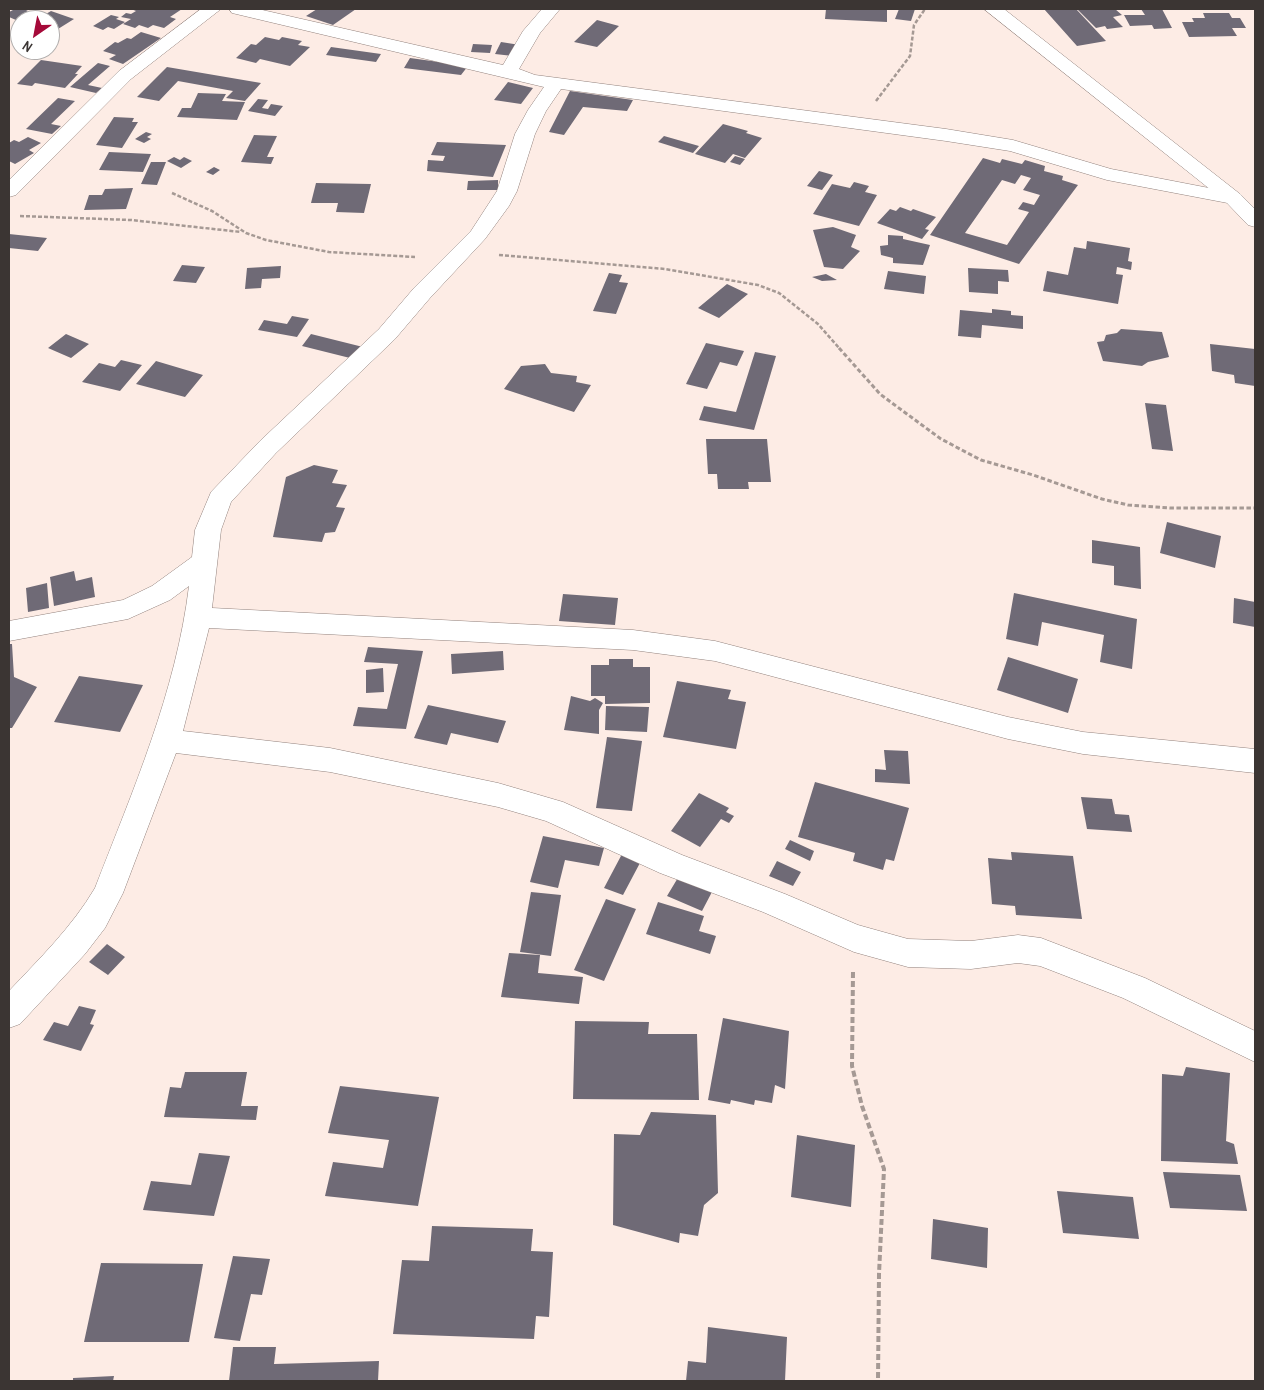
<!DOCTYPE html>
<html>
<head>
<meta charset="utf-8">
<style>
	body { margin:0 }
	#map { position:relative; width:1264px; height:1390px; overflow:hidden; background:#fdece5; font-family:"Archivo Narrow",sans-serif }
	canvas { display:block }
	.frame { position:absolute; inset:0; border:10px solid #3b3533; pointer-events:none }
	.north { position:absolute; left:10px; top:10px; width:50px; height:50px; box-sizing:border-box; background:#fff; border:1px solid #b1aead; border-radius:50%; rotate:213deg; font-size:14px; font-weight:700; line-height:20px; text-align:center; color:#3b3533 }
	.north::after { content:''; display:block; margin:auto; width:18px; height:22px; background:#a50a39; clip-path:polygon(50% 0,100% 100%,50% 72%,0 100%) }
</style>
</head>
<body>
<div id="map">
<canvas width="1264" height="1390"></canvas>
<div class="frame"></div>
<div class="north">N</div>
</div>
<script>
const context = document.querySelector('canvas').getContext('2d');
context.lineJoin = 'round';
function fillPath(path, color) {
  context.fillStyle = color;
  context.fill(path, 'evenodd');
}
function trace(path, color, width, dash) {
  context.strokeStyle = color;
  context.lineWidth = width;
  context.lineCap = dash ? 'butt' : 'round';
  context.setLineDash(dash || []);
  context.stroke(path);
}
fillPath(new Path2D(`
	M15 9H24L28 11 16 20 9 17V12Z
	M131 9H182L170 17 176 19 164 28 153 25 148 28 139 25 135 28 123 24 131 19 121 17 126 13 131 14 136 11Z
	M317 9H356L333 25 306 16Z
	M826 9H887V22L825 19Z
	M899 9H915L911 21 895 19Z
	M1044 9H1076L1106 41 1077 46Z
	M1077 9H1115L1122 15 1113 17 1123 27 1107 29 1105 26 1096 28Z
	M1141 9H1162L1172 28 1154 29 1152 25 1130 26 1124 15H1145Z
	M51 11 74 19 50 34V20H36Z
	M1203 13H1229L1232 18H1240L1246 28H1232L1237 36 1189 37 1182 22H1194L1192 18H1205Z
	M111 15 119 17 116 19 125 22 114 29 108 27 103 30 93 26Z
	M597 20 619 26 597 47 574 42Z
	M141 32 161 38 123 64 109 59 116 55 103 51 115 42 118 43 127 38 131 39Z
	M265 37 279 40 282 37 302 41 298 45 310 47 290 66 260 59 256 63 236 58 251 44 256 45Z
	M501 42 520 45 513 56 495 54Z
	M473 44 492 45 490 53 471 52Z
	M331 47 381 54 376 62 326 55Z
	M410 58 468 66 461 75 404 68Z
	M41 60 82 66 75 74H78L65 88 35 83 32 86 17 84Z
	M98 63 110 66 88 85 102 88 96 93 70 87Z
	M167 67 261 83 245 101 226 98 233 91 178 81 159 101 137 97Z
	M508 82 533 88 521 104 494 100Z
	M570 91 633 100 627 111 583 107 564 135 549 132Z
	M198 93 226 94 222 101 245 102 237 120 177 117 182 108H191Z
	M58 98 75 101 51 124 61 126 52 134 26 129Z
	M258 99 268 100 262 108 268 109 271 104 283 106 275 116 248 111Z
	M114 117 134 118 132 122H138L122 148 96 145Z
	M723 124 748 131 746 133 762 138 745 158 733 154 725 163 695 154Z
	M146 132 152 134 147 137 151 139 144 143 135 139Z
	M254 135 277 136 267 157H274L271 164 241 162Z
	M664 136 699 146 693 153 658 142Z
	M28 137 41 143 29 150 34 153 15 164 9 161V143L14 140 19 142Z
	M437 142 506 145 493 177 427 171 428 160 443 161 445 156 431 155Z
	M109 152 151 154 143 172 99 170Z
	M735 156 745 159 740 165 730 162Z
	M174 157 180 160 184 157 192 161 181 168 167 161Z
	M983 158 1000 163 1002 159 1022 164 1025 160 1045 166 1044 171 1063 176 1062 180 1078 185 1019 264 930 235ZM1021 175 1031 178 1023 190 1040 195 1034 205 1023 202 1018 209 1029 212 1007 245 965 233 1002 180 1015 184Z
	M151 162H166L157 185 141 184Z
	M214 167 220 170 213 175 206 172Z
	M819 171 833 175 822 190 807 186Z
	M498 180V190H467L468 181Z
	M854 182 869 186 865 192 877 195 859 226 813 214 832 184 850 188Z
	M316 183 371 184 364 213 336 212 338 203H311Z
	M133 188 126 209 84 210 89 195H102L105 189Z
	M900 207 911 211 913 209 936 217 925 229 929 230 922 239 877 223 890 209 896 211Z
	M833 227 856 235 851 247 860 251 843 269 824 267 813 230Z
	M9 234 47 238 38 251 9 248Z
	M888 235 903 236V239L930 245 923 265 893 263V258L881 255 880 246 888 245Z
	M1087 241 1130 248 1128 261 1132 262 1131 270 1117 267 1116 274 1123 275 1118 304 1043 291 1047 271 1068 275 1074 247 1086 249Z
	M182 265 205 267 196 283 173 281Z
	M281 266 280 278 262 279 261 288 245 289 247 268Z
	M968 268 1008 270 1009 282 998 281V294L969 292Z
	M888 271 926 276 924 294 884 289Z
	M609 273 622 275 619 282 628 283 616 314 593 311Z
	M826 274 837 280 822 281 812 277Z
	M727 284 748 294 719 318 698 308Z
	M992 309 1011 311V315L1023 316V329L982 325 981 338 958 336 960 310 992 313Z
	M292 316 309 319 297 337 258 330 264 320 287 324Z
	M1121 329 1162 332 1169 357 1148 362 1142 366 1103 361 1097 342 1104 341 1106 335 1117 333Z
	M66 334 89 344 71 358 48 348Z
	M311 334 363 347 354 359 302 346Z
	M706 343 744 351 737 366 720 362 707 389 686 384Z
	M1210 344 1255 349V386L1235 383 1234 375 1212 371Z
	M755 352 776 356 754 430 699 420 704 406 736 412Z
	M121 360 142 365 120 391 82 382 99 363 115 367Z
	M156 361 203 375 185 397 136 384Z
	M545 364 551 373 577 376 576 382 591 385 574 412 504 389 521 366Z
	M1145 403 1166 405 1173 451 1152 449Z
	M706 439H767L771 482H748L749 489H718L717 474H708Z
	M314 465 338 470 332 483 347 485 336 507 345 508 335 532 325 533 322 542 273 537 286 477Z
	M1167 522 1221 536 1215 568 1160 553Z
	M1092 540 1140 547 1141 589 1114 585V566L1092 563Z
	M74 571 76 581 92 577 95 597 54 606 50 577Z
	M47 583 49 608 28 612 26 588Z
	M1014 593 1137 619 1132 669 1100 662 1104 635 1042 622 1038 646 1006 639Z
	M563 594 618 598 615 625 559 621Z
	M1234 598 1255 602V627L1233 623Z
	M9 644H12L14 677 37 687 12 728H9Z
	M368 647 423 651 406 729 353 726 358 707 387 709 398 664 364 662Z
	M503 651 504 670 452 674 451 654Z
	M1008 657 1078 679 1068 713 997 690Z
	M609 659H633V667H650V703L605 704V696H591V665H609Z
	M383 668 384 692 366 693V670Z
	M79 676 143 685 120 732 54 722Z
	M677 681 731 690 728 699 746 702 736 749 663 737Z
	M571 696 590 701 595 698 603 703 599 710V734L564 730Z
	M428 705 506 721 498 743 451 733 447 745 414 738Z
	M606 706 649 707 647 732 605 730Z
	M607 737 642 741 632 811 596 808Z
	M884 750 908 751 910 784 875 782V769L886 770Z
	M815 782 909 808 894 861 886 859 883 870 853 861 855 853 798 837Z
	M699 793 729 808 726 812 734 816 729 823 721 819 700 847 671 831Z
	M1081 797 1112 799 1115 814 1129 815 1132 832 1087 829Z
	M543 836 604 848 599 866 565 860 558 888 530 882Z
	M790 840 814 851 810 861 785 849Z
	M1011 852 1073 856 1082 919 1016 915 1015 906 992 904 988 858 1012 860Z
	M622 854 641 861 623 895 604 888Z
	M777 861 801 872 793 886 769 876Z
	M679 876 713 890 702 911 667 896Z
	M531 892 561 895 551 956 520 952Z
	M606 899 636 909 604 981 574 970Z
	M658 902 704 916 699 931 716 936 710 954 646 934Z
	M107 944 125 957 108 975 89 962Z
	M509 953 540 955 538 973 583 977 579 1004 501 997Z
	M79 1006 96 1010 90 1024 94 1025 81 1051 43 1040 54 1022 68 1026Z
	M723 1018 789 1031 785 1089 775 1085 772 1103 755 1100 754 1105 731 1100 730 1104 708 1100Z
	M575 1021 649 1022 648 1034H697L699 1100 573 1099Z
	M1186 1067 1230 1073 1226 1141 1234 1144 1238 1164 1161 1161 1162 1074 1183 1076Z
	M185 1072H247L241 1106H258L256 1120 164 1117 170 1087 181 1088Z
	M340 1086 439 1097 418 1206 325 1196 333 1162 383 1168 389 1140 328 1133Z
	M651 1112 716 1115 718 1193 704 1205 698 1236 680 1233 679 1243 613 1225 614 1134 640 1135Z
	M797 1135 855 1145 851 1207 791 1197Z
	M199 1153 230 1156 214 1216 143 1210 151 1181 191 1185Z
	M1163 1172 1240 1175 1247 1211 1170 1208Z
	M1057 1191 1133 1197 1139 1239 1063 1233Z
	M933 1219 988 1228 987 1268 931 1259Z
	M432 1226 533 1229 531 1251 553 1252 549 1317 536 1316 534 1339 393 1334 402 1260 429 1261Z
	M233 1256 270 1259 262 1295 251 1294 240 1341 214 1338Z
	M101 1263 203 1264 189 1342H84Z
	M708 1327 787 1337 785 1381H686L688 1361 706 1363Z
	M233 1347H276L274 1364 379 1361 378 1381H229Z
	M114 1376 113 1381H73V1378Z`), '#6f6a76');
const street = new Path2D(`
	M201 9H221L131 79 16 195 9 197V180L119 71Z
	M229 9H258L503 65 523 31 542 9H560L540 33 519 69 535 75 946 129 1013 140 1111 169 1240 194 1243 198 1240 202 1233 204 1107 180 1010 151 946 141 561 89 546 111 535 134 517 191 509 206 485 239 430 298 395 339 276 453 231 502 221 530 212 608 633 630 715 641 1008 717 1083 732 1255 749V773L1083 754 1008 739 715 661 633 650 209 628 183 731 330 748 498 783 563 802 682 855 785 894 858 925 908 939 971 941 1018 935 1041 938 1145 978 1255 1031V1062L1123 998 1040 966 1018 963 971 969 908 967 854 952 763 912 660 873 546 821 498 807 330 772 176 753 123 893 105 928 85 954 20 1024 9 1028V991C40 958 72 927 95 888 133 790 176 692 189 586L170 600 128 619 9 641V621L123 600 152 586 192 557 195 530 211 492 260 441 379 329 414 288 471 231 497 191 515 134 528 110 544 87 232 13Z`);
const secondary = new Path2D(`
	M984 9H1004L1240 194 1255 209V227L1248 225 1226 202Z`);
trace(street, '#92827d', 1);
trace(secondary, '#92827d', 1);
trace(new Path2D(`
	M876 101 910 56 914 25 925 9
	M172 193 212 211 246 233 266 240 329 252 415 257
	M20 216 131 220 241 232
	M499 255 665 269 758 285 779 293 818 324 840 349`), '#a59994', 2.5, [4, 2]);
trace(new Path2D(`
	M839 348 880 394 892 403 941 439 981 460 1033 475 1102 499 1128 505 1170 508H1255`), '#a59994', 3, [4.5, 2.5]);
trace(new Path2D(`
	M853 972 852 1066 862 1106 884 1169 879 1274 878 1381`), '#a59994', 4, [6, 3]);
fillPath(street, '#fff');
fillPath(secondary, '#fff');
</script>
</body>
</html>
